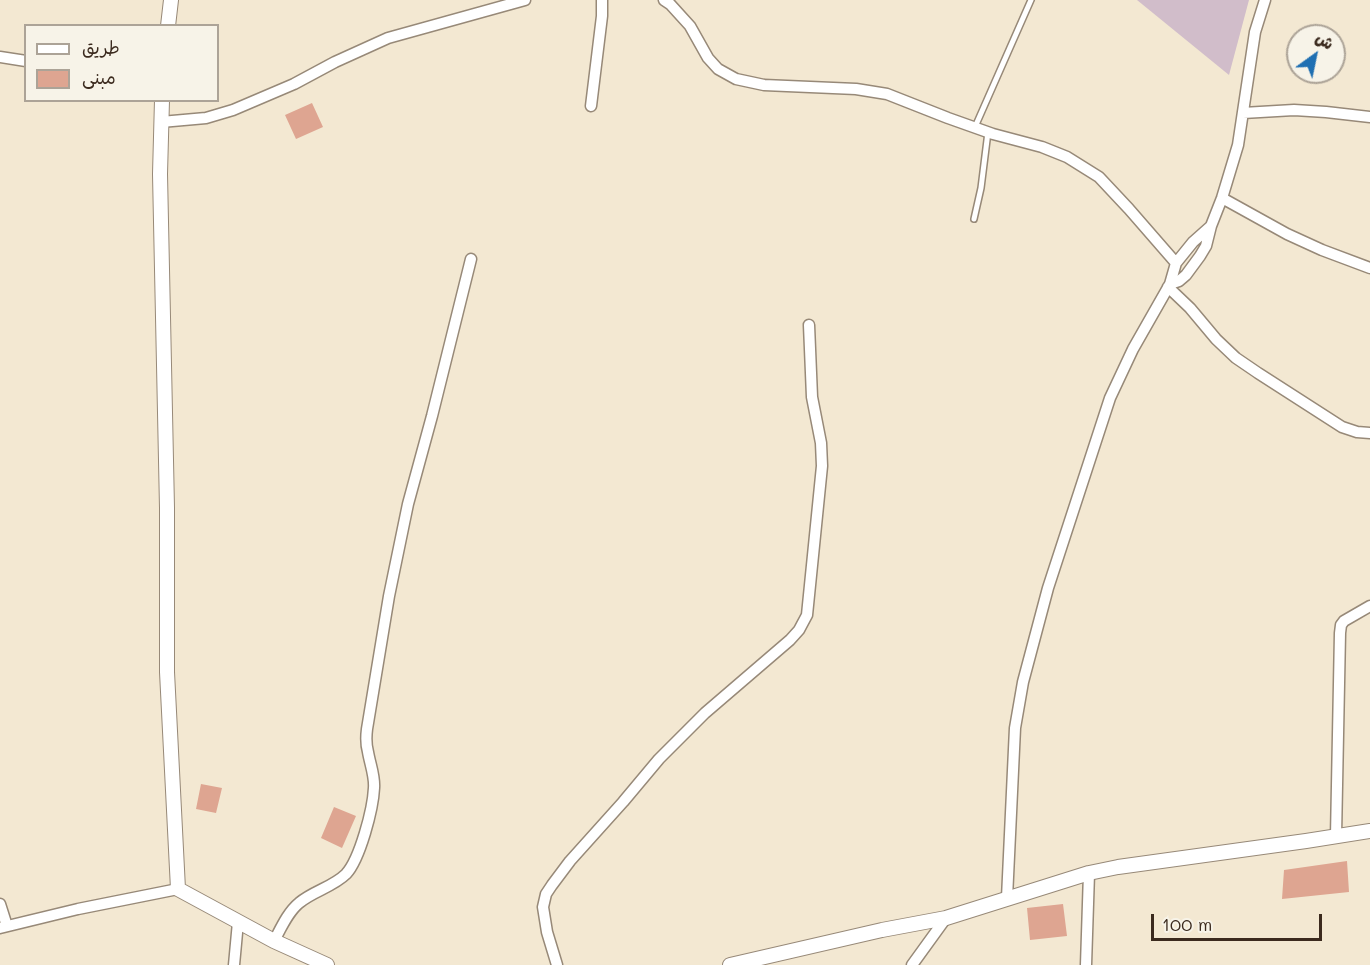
<!DOCTYPE html>
<html>
<head>
<meta charset="utf-8">
<style>
	body { margin:0 }
	#map { position:relative; width:1370px; height:965px; overflow:hidden; background:#f3e8d2; font-family:Mali,"Playpen Sans Arabic",sans-serif }
	canvas { display:block }
	.legend { position:absolute; left:24px; top:24px; width:195px; height:78px; box-sizing:border-box; background:#f7f3e8; border:2px solid #aca397; margin:0; padding:8px 10px; list-style:none; font-size:18px; color:#3b2a1e }
	.legend li { display:flex; align-items:center; gap:12px; height:30px }
	.legend b { width:30px; border:2px solid #aca397 }
	.north { position:absolute; left:1286px; top:24px; width:60px; height:60px; box-sizing:border-box; background:#f7f3e8; border:2px solid #aca397; border-radius:50%; rotate:33deg; font-size:16px; font-weight:700; line-height:24px; text-align:center; color:#3b2a1e }
	.north::after { content:''; display:block; margin:auto; width:21px; height:27px; background:#1f6fb2; clip-path:polygon(50% 0,100% 100%,50% 72%,0 100%) }
	.scale { position:absolute; left:1151px; top:914px; width:171px; height:27px; box-sizing:border-box; border:3px solid #3b2a1e; border-top:0; padding-left:8px; font-size:18px; line-height:21px; white-space:nowrap; color:#3b2a1e; -webkit-text-stroke:4px #f7f3e8; paint-order:stroke }
</style>
</head>
<body>
<div id="map">
<canvas width="1370" height="965"></canvas>
<ul class="legend">
<li><b style="height:8px;background:#fff"></b>طريق</li>
<li><b style="height:16px;background:#dea591"></b>مبنى</li>
</ul>
<div class="north">ش</div>
<div class="scale">100 m</div>
</div>
<script>
const context = document.querySelector('canvas').getContext('2d');
context.lineJoin = 'round';
function fillPath(path, color) {
  context.fillStyle = color;
  context.fill(path, 'evenodd');
}
function trace(path, color, width, dash) {
  context.strokeStyle = color;
  context.lineWidth = width;
  context.lineCap = dash ? 'butt' : 'round';
  context.setLineDash(dash || []);
  context.stroke(path);
}
fillPath(new Path2D(`
	M1137 0H1249L1229 75Z`), '#d1bdca');
fillPath(new Path2D(`
	M312 103 323 127 296 139 285 115Z
	M201 784 222 788 216 813 196 809Z
	M334 807 356 816 342 848 321 838Z
	M1347 861 1349 892 1282 899 1284 870Z
	M1063 904 1067 936 1030 940 1027 908Z`), '#dea591');
const service = new Path2D(`
	M975 127 1031 0
	M974 219 981 188 988 132`);
const minor = new Path2D(`
	M664 0 670 4 690 26 708 58 718 69 736 79 764 85 856 89 887 94 948 118 993 134 1042 147 1067 157 1099 177 1129 209 1176 263
	M0 57 26 61
	M591 106 602 16V0
	M1243 113 1294 110 1326 112 1370 117
	M161 122 206 118 233 110 294 84 335 62 388 38 525 0
	M1222 198 1287 234 1322 250 1370 268
	M1170 284 1179 281 1186 275 1200 256 1206 246 1211 226 1222 198 1238 145 1255 32 1265 0
	M1168 287 1190 308 1216 339 1236 358 1258 373 1342 427 1357 432 1370 433
	M1336 836 1340 633 1341 625 1344 621 1370 606
	M1007 898 1015 728 1023 682 1048 588 1110 398 1133 349 1170 284 1176 263 1193 242 1211 226
	M0 904 7 926
	M0 928 78 909 178 889
	M274 941C281 928 288 912 299 903 313 891 333 887 346 874 360 859 373 809 374 788 375 776 370 764 368 752 366 745 366 737 367 729L389 596 408 504 432 416 471 259
	M234 965 238 922
	M557 965 547 932 543 907 546 894 552 885 570 861 623 802 659 759 705 713 790 640 799 630 807 615 822 466 821 443 812 397 809 325
	M912 965 946 918
	M1086 965 1089 873`);
const tertiary = new Path2D(`
	M168 26 171 0
	M162 100 160 174 167 508V672L178 889 274 941 327 965
	M730 965 882 930 946 918 1089 873 1118 867 1306 841 1370 831`);
trace(service, '#978978', 8);
trace(minor, '#978978', 13);
trace(tertiary, '#978978', 16);
trace(service, '#fff', 5);
trace(minor, '#fff', 10);
trace(tertiary, '#fff', 14);
</script>
</body>
</html>
